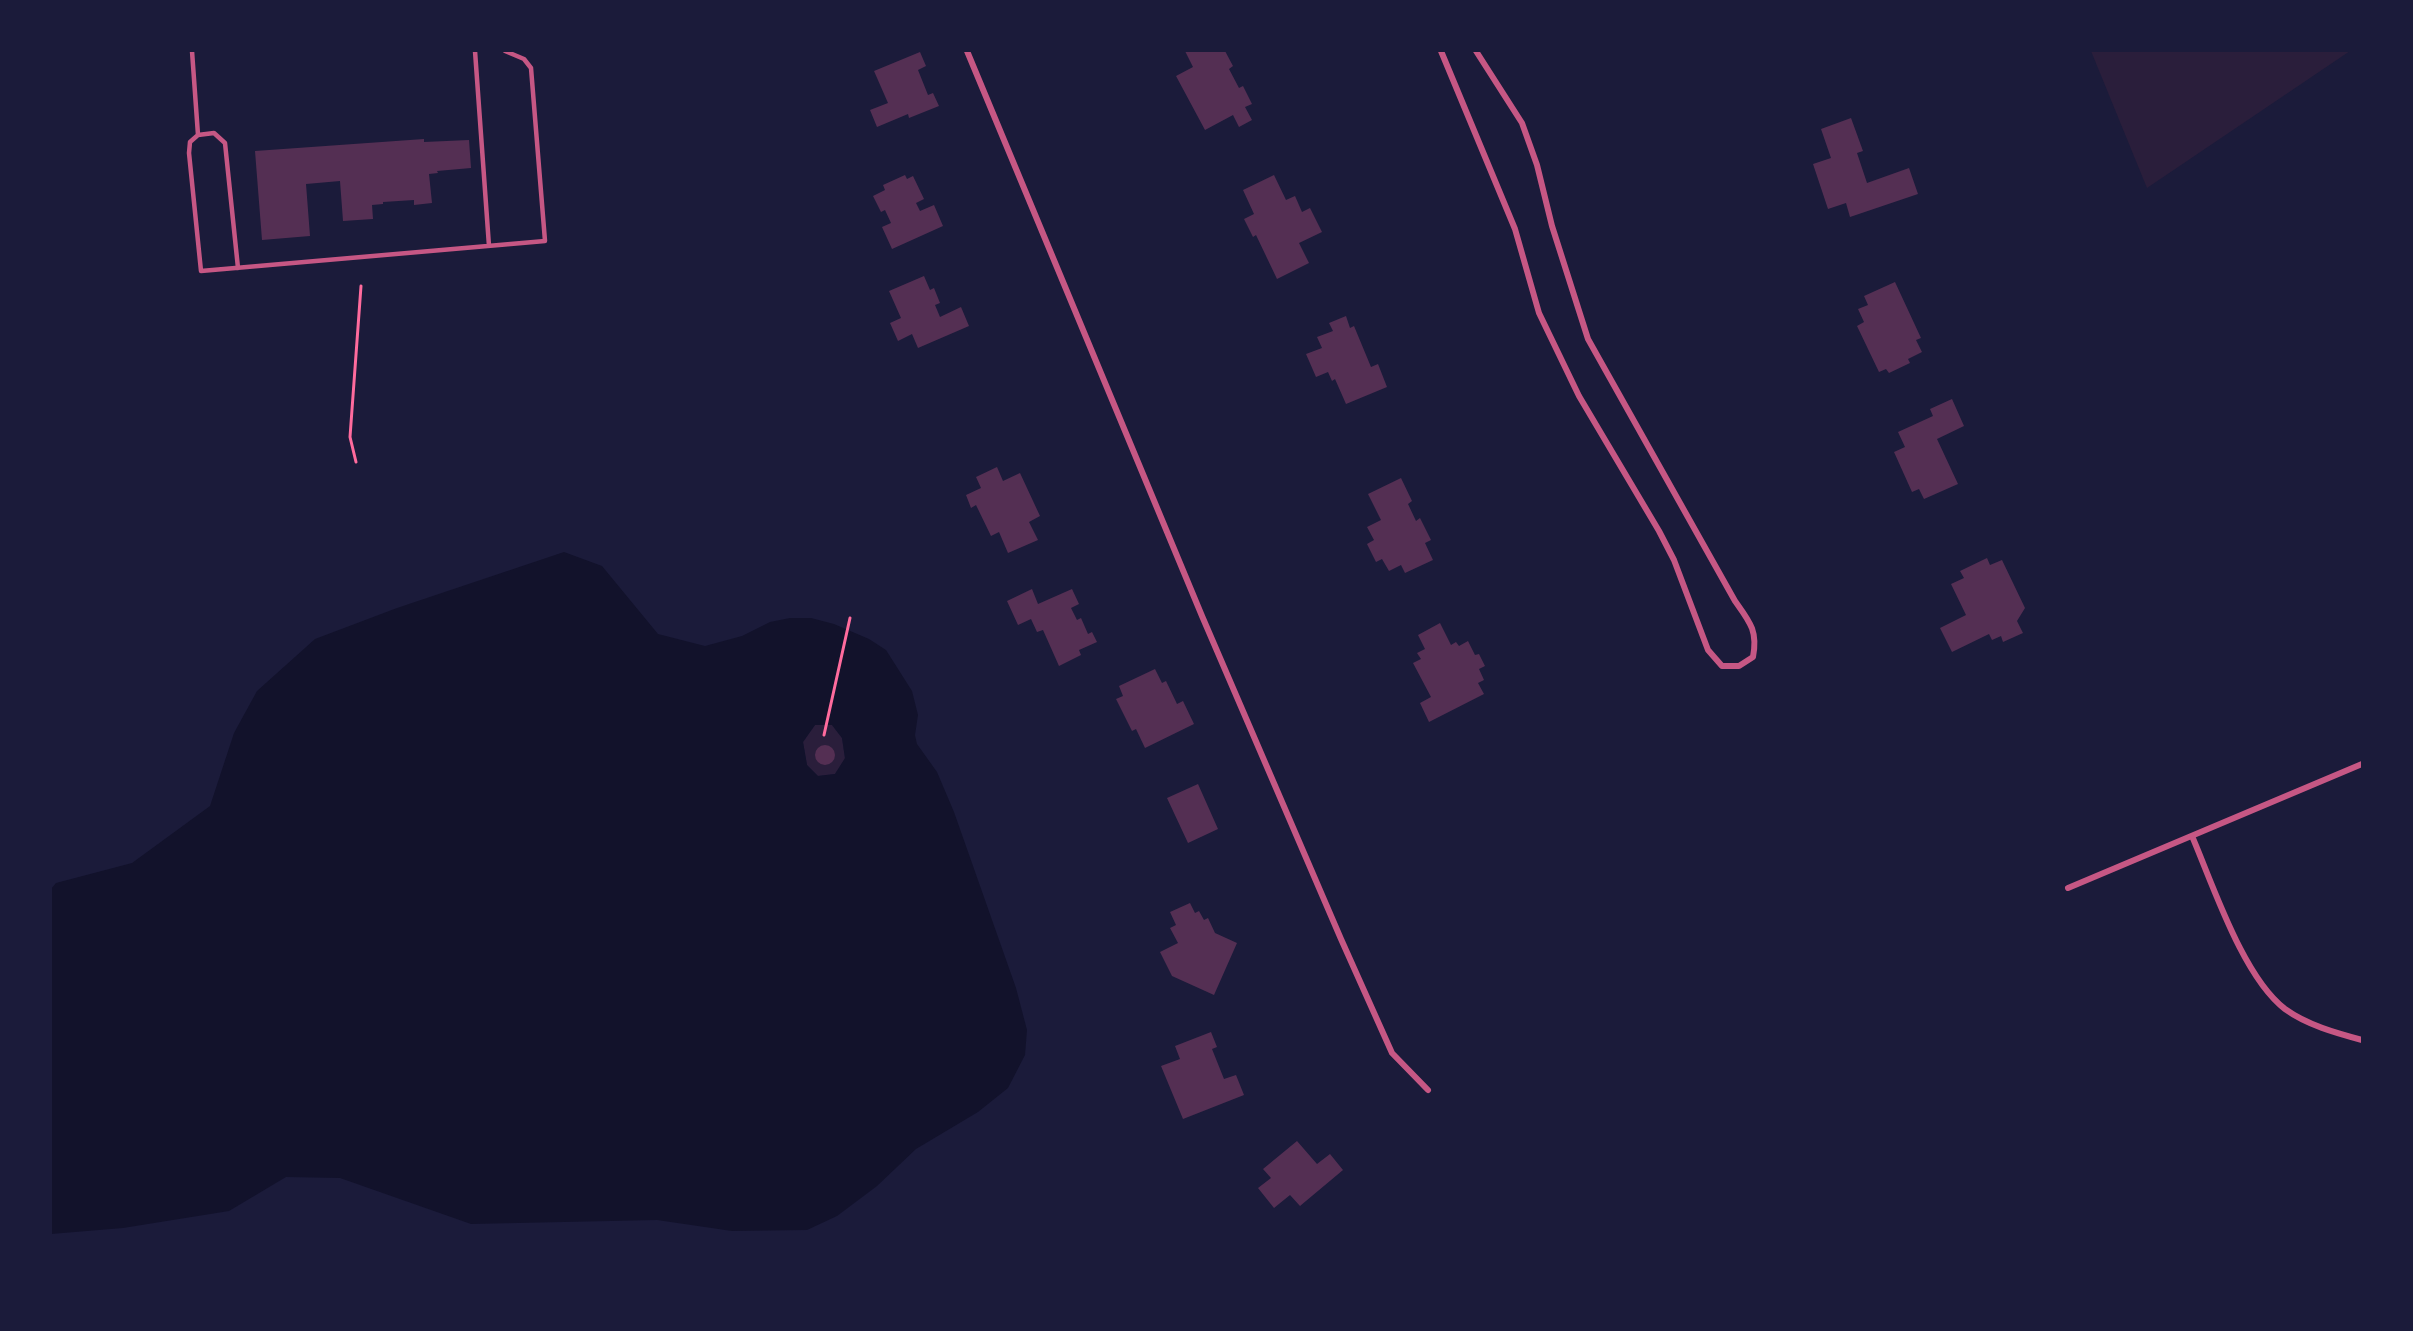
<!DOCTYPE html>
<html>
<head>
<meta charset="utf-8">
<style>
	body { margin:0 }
	#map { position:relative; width:2413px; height:1331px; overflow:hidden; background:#1b1b3a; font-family:"Exo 2",sans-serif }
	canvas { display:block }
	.frame { position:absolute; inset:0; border:52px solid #1b1b3a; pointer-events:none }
</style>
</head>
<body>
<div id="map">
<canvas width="2413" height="1331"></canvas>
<div class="frame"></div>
</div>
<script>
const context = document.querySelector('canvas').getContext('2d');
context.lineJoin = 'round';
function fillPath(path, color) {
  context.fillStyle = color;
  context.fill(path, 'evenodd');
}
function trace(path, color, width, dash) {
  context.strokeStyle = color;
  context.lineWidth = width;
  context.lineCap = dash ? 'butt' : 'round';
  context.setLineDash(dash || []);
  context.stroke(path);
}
fillPath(new Path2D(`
	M2091 51H2350L2147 188Z
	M815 725H832L842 738 845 759 835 774 818 776 807 765 803 742Z`), '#2a1e3b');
fillPath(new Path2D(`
	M564 552 602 566 658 634 705 646 742 636 770 622 790 618H811L834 624 869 639 886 650 912 691 918 715 915 735 917 744 937 772 954 812 1016 988 1027 1030 1025 1055 1008 1088 978 1112 916 1149 877 1186 837 1216 807 1230 732 1231 657 1220 471 1224 340 1178 286 1177 229 1211 123 1228 51 1234V889L56 883 132 863 210 806 234 733 257 691 315 639 397 608ZM815 725H832L842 738 845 758 835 774 818 776 807 765 803 742Z`), '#12122b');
fillPath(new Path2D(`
	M1185 51H1225L1233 66 1229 69 1239 88 1243 86 1252 104 1245 107 1252 120 1239 127 1233 115 1205 130 1176 76 1193 67Z
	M920 52 926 66 918 70 928 95 933 93 939 106 909 118 908 114 877 127 870 110 888 103 874 71Z
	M1851 118 1863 151 1857 153 1867 183 1909 168 1918 194 1850 217 1846 203 1828 209 1813 164 1831 158 1821 129Z
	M424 139V142L469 140 471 168 437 171 438 173 429 174 432 203 414 205V200L383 202V204L372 205 373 219 343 221 340 181 306 184 310 236 262 240 255 151Z
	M905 175 907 179 913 176 924 199 916 203 920 211 934 205 943 226 892 249 882 227 891 223 885 210 881 212 873 196 885 190 883 185Z
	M1274 175 1286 200 1295 196 1302 212 1310 208 1322 232 1299 243 1309 263 1277 279 1256 235 1253 237 1244 219 1254 214 1243 190Z
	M924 276 930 290 934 288 940 303 935 305 940 317 961 307 969 326 918 348 912 334 898 341 890 323 901 318 889 291Z
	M1895 282 1921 338 1916 340 1922 352 1908 359 1910 363 1889 373 1886 369 1879 372 1857 326 1864 322 1858 309 1868 305 1864 296Z
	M1346 316 1350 328 1354 326 1371 367 1378 364 1387 387 1346 404 1335 379 1332 381 1328 372 1316 377 1306 354 1322 348 1317 337 1333 331 1329 323Z
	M1952 399 1964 426 1937 439 1958 484 1924 499 1919 489 1912 492 1894 452 1905 447 1898 432 1933 416 1930 409Z
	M997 467 1003 481 1020 473 1040 516 1029 522 1038 540 1008 553 999 532 991 536 976 505 971 508 966 495 981 488 976 477Z
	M1401 478 1412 501 1408 504 1416 521 1420 518 1431 540 1425 543 1433 560 1405 573 1401 565 1389 571 1382 559 1376 562 1367 544 1374 540 1367 527 1381 520 1368 494Z
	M1987 558 1990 565 2002 560 2025 608 2017 621 2023 633 2003 642 2001 636 1992 640 1989 634 1952 652 1940 628 1966 615 1951 584 1964 578 1960 571Z
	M1032 589 1038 604 1072 589 1079 604 1071 608 1077 620 1081 618 1088 634 1092 632 1097 642 1079 650 1081 655 1059 666 1043 630 1037 632 1031 619 1018 625 1007 601Z
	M1440 623 1451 645 1456 642 1459 646 1468 641 1475 655 1479 654 1485 666 1479 669 1484 680 1478 683 1484 694 1429 722 1420 703 1431 697 1413 663 1421 659 1417 653 1425 649 1418 635Z
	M1155 669 1162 683 1166 681 1177 704 1183 701 1194 724 1145 748 1136 729 1132 731 1116 699 1123 696 1119 686Z
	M815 755a10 10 0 1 1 20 0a10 10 0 1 1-20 0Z
	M1198 784 1218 829 1188 843 1167 798Z
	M1190 903 1195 913 1199 911 1204 920 1208 918 1215 933 1237 943 1214 995 1172 976 1160 952 1178 943 1170 928 1176 925 1170 912Z
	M1211 1032 1217 1047 1212 1049 1224 1079 1236 1075 1244 1095 1183 1119 1161 1066 1180 1059 1175 1046Z
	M1297 1141 1317 1164 1330 1154 1343 1170 1300 1206 1290 1195 1274 1208 1258 1188 1271 1178 1263 1169Z`), '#542f53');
trace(new Path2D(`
	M356 462 350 437 361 286
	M824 735 850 618`), '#ff6b9d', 3);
trace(new Path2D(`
	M192 51 198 135 190 142 189 153 201 271 545 241 531 68 524 59 505 51
	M475 51 489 246
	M198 135 214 133 225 143 238 268`), '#c65784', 4.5);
trace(new Path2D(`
	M967 51 1202 616 1341 939 1392 1053 1428 1090
	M1441 51 1515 229 1539 313 1579 396 1659 531 1674 560 1708 650 1722 666H1739L1753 657C1758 631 1750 622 1735 601L1588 339 1552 226 1537 165 1522 123 1476 51
	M2192 836C2213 885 2243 977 2285 1009 2307 1025 2336 1033 2362 1040
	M2068 888 2362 764`), '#c65784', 6);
</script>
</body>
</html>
